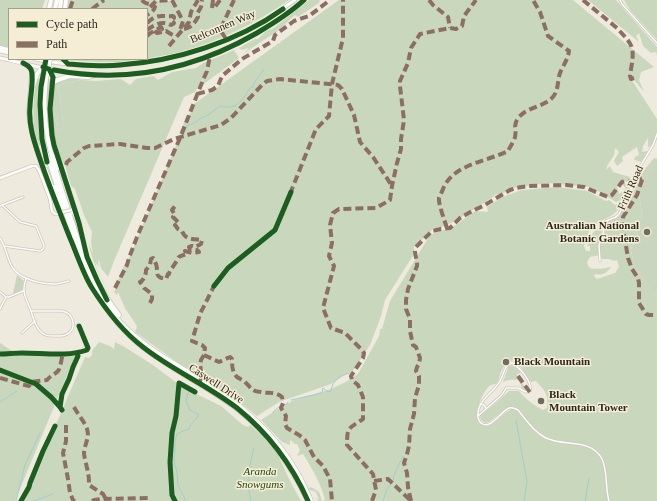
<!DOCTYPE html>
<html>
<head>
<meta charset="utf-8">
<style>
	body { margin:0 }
	#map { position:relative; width:657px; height:501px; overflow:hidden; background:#eeeadd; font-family:Georgia,serif }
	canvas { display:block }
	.legend { position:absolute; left:8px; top:8px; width:140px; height:52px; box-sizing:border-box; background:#f6edd5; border:1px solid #a49e8c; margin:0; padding:5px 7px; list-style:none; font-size:12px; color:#2a271e }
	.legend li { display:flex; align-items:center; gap:8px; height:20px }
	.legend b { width:20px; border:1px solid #a49e8c }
</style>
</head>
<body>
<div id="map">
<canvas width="657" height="501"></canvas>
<ul class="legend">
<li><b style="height:5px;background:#1b5e20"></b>Cycle path</li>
<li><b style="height:5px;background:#8d6e63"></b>Path</li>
</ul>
</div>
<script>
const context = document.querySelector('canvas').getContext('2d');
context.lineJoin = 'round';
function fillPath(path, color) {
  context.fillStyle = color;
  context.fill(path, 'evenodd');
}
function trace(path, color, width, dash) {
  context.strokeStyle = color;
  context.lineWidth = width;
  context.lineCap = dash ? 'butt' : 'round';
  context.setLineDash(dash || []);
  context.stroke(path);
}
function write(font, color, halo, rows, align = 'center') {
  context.font = font + ' Georgia,serif';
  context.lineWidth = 3;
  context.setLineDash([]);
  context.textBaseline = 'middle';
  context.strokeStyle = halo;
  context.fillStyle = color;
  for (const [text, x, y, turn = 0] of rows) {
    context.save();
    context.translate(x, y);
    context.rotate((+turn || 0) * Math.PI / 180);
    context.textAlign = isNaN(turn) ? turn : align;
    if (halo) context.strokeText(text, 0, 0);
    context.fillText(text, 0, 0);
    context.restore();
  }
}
fillPath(new Path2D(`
	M42 77 49 79 51 83 49 94 50 122 49 126H47L46 122V93L48 79 41 78C37 101 37 123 42 146L39 145C37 139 35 132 34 126 33 115 33 91 37 81 39 78 39 78 42 77Z
	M70 77 82 80 64 83 57 88 60 97 63 123 60 133 57 115V107L55 117 58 133 55 139C53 125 48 93 56 82Z
	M657 158V298L654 295 656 292 644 280 634 267 631 249 642 215 639 194 646 178Z
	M17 275 24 281 22 290 13 294Z`), '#cad5bf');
fillPath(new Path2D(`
	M0 0H45L42 9H9V49L0 47Z
	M68 0H156L161 1H171L173 0H289C256 23 220 41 180 52 169 55 158 56 147 59V9H67Z
	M309 0H320L319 3 298 17 295 15 279 30 243 54 249 48 242 50 239 48 255 39H258L266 31 274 28Z
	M339 0H343L344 4V0H573L654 67 641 72 639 80 644 92 631 76V79L657 119V131L652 146 648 147V138L643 146 642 152 648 151 642 162 634 160 635 157 639 155 637 147 622 157 623 161 617 166 614 161 619 152 615 148 614 155 607 166 606 170 610 166 613 172 630 177 629 182 622 181 617 185 619 194 626 189 622 184H628L629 190 624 199 621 200 616 202 591 187 547 183 513 188 499 195 496 194 493 197 457 220 438 229 434 228 414 247V254L385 300 381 316 370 345 353 371 346 374 331 384 279 402 257 416 247 408 203 379 205 371 201 366V378L181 365 135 332 137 326 125 308 118 292 117 295 113 291H115L116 287V285L124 266 129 258 178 141 183 137V131L179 133 185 121 186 123 194 104Z
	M588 0H616L657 47V55L656 52 651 53 643 46 639 33 636 36 639 42Z
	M624 0H657V40L630 10Z
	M234 50 239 58 201 86 203 78 195 92 184 97 114 261 108 277 101 268 99 260 98 261 99 267 95 262 97 269 108 291C99 274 92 262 89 244L93 254 91 242 92 232 84 215 75 189 71 186 65 165 61 160 55 139 58 133 55 117 57 96V115L60 132 63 123 60 97 57 88 64 83 82 80 95 81 121 79 130 85 136 79 153 76 158 80 172 72 196 68 208 60V66L211 60Z
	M67 59H145L119 62H96L67 60Z
	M654 158 657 159 646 178 639 194 642 215 631 249 634 267 644 280 657 292 654 295 657 298V501H319L313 497 319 500 316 492 308 489 311 487 319 492 322 501 325 500C321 484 312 468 303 454L297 456 300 450 297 444H295L290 440V445L282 442 261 420 278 409 280 410 285 404 290 403 291 401 328 390 346 382 358 374 379 336 380 329H382L390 301 430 235 443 230H449L475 211 488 212 487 207 502 197 522 190 557 187 587 191 606 201 609 200 615 205 619 204C620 216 598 220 591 228 588 232 587 240 584 246L586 251H590V246H587L594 231 601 227 602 234V238L604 235 605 224 607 221 618 217 641 174ZM600 255 602 259H609L614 261 617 260 619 267 615 273 597 279 594 276 595 274C602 276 607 273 611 267 606 268 595 270 590 268 588 267 588 264 587 262L590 257ZM514 360 518 363 531 382 536 381C545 391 549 394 547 408L543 410C535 406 525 399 519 391H509L496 403 481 415 480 417 481 420 485 423 489 422 508 407 510 410C500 415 489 433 478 422 475 411 482 391 491 385 492 385 497 383 498 383 500 373 503 362 514 360Z
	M99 342 110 346 114 349 115 342 123 346 153 365 182 387 221 406 243 425 248 427 250 425 260 434 277 453 290 481 301 501H23L85 357 89 358 92 355V351Z
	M0 343 12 351 26 355H72L75 356 15 501H0Z
	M513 365 521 372 520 373 517 374V376L527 390 525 391 521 387V384L518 380C513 380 508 379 504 382H503L508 368 507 367 508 366Z`), '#c9d8bd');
trace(new Path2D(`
	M183 135 187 126 196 122 201 118 208 115 220 106C224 107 230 108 234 106 241 103 246 94 250 88L253 87 254 83 264 69
	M291 400 322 393 323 388 328 392 331 391C332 380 341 375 350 373
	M0 402 17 391
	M273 412 280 406 287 404 288 402
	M516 420 527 482 524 501
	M16 501 25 465 40 433
	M34 501 53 494
	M186 501 178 485 177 472 174 462 175 446V441L177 434 183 431 189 429C191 422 196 420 199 415L190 410 186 401 189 390
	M251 501 249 491V469L254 448
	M383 501 387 489 393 482 394 475 403 456
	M585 501 589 478`), '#a2cccd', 1);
const street = new Path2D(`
	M620 0 622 4 657 43
	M2 205 23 197
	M0 206 2 205 20 222 36 226 44 245C44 248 43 250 40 251L4 246
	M0 238C6 247 7 258 12 267 20 279 40 284 54 284 59 284 64 282 69 281
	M600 261 599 245 603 234 604 225 606 221 616 217 619 214 629 194 641 165 653 145 657 134
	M26 279C21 292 26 298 31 311H62C73 313 78 328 67 334 63 337 58 336 54 336 49 336 44 336 40 331 35 326 33 317 31 311
	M0 292 6 297
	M0 309 6 297H9L23 291
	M22 333 35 321
	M480 404 484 405 486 408
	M478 416 502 395 506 388H518L526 392 530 390C532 381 519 367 512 363L508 365C503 370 503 378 498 384 490 395 476 402 478 418 479 420 479 422 481 423 490 431 501 411 509 408 513 407 515 409 518 410 527 421 534 432 546 438 565 447 591 438 602 459 608 472 605 487 609 501`);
const secondary = new Path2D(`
	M46 169 53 188
	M0 178 32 166H36L39 170 50 199 52 211 55 214H57
	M58 198 61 207V211`);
const primary = new Path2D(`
	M0 51 9 53
	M0 58C31 65 63 74 95 75 155 78 209 61 260 31 276 22 291 12 304 0
	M35 59C116 76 203 59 273 16 280 11 287 5 295 0`);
const highway = new Path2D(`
	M49 9 51 0
	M55 9 57 0
	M60 9 61 0
	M65 9 66 0
	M0 48 9 50
	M63 59 68 64
	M23 63 30 67 32 72 29 113 32 132 37 150 49 184 78 257
	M49 69 52 74 53 78 51 92 50 109 52 135 59 161 76 213
	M43 78C39 102 40 125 45 149L82 263C96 298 117 329 149 352 177 372 208 387 236 408 267 432 291 465 308 501
	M46 79C40 126 52 159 66 203 80 245 91 289 121 323 143 346 170 361 197 377 249 408 288 444 311 501
	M52 84 55 81 69 76 88 77 95 75
	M33 86 37 74 43 67
	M52 154 58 168
	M54 187 58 198
	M71 210C78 214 81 235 83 244 90 270 102 293 119 315`);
trace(street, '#cbc7bd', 3);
trace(secondary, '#cbc7bd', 4);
trace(primary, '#cbc7bd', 4.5);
trace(highway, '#cbc7bd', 5.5);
trace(street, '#fcfcfa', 1.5);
trace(secondary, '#fcfcfa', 2.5);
trace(primary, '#fcfcfa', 3);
trace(highway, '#fcfcfa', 4);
const secondaryBridge = new Path2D(`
	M63 212 71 210
	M57 214 61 211`);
const highwayBridge = new Path2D(`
	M43 78 46 59
	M46 79 50 59`);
trace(secondaryBridge, '#cbc7bd', 4, []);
trace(highwayBridge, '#cbc7bd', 5.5, []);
trace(secondaryBridge, '#fcfcfa', 2.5);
trace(highwayBridge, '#fcfcfa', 4);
trace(new Path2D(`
	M142 0C145 5 151 3 155 7 154 11 150 13 147 15
	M172 0 183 21 180 30
	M213 0 212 8H213L215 7 220 0
	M429 0 433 5 448 17 450 28
	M583 0 617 28C621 33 626 37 629 42 636 51 631 66 630 76L631 79 634 78
	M150 7 156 1 170 0
	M70 9 73 0
	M92 9 104 0
	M147 23C158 13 160 17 173 16L174 17V18L171 21 174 23 173 24 171 25C162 20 154 25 147 30
	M184 29C192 27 194 24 198 17L197 14 201 7 202 0
	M147 36 149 34 161 27 162 29 156 32 157 33 166 31 176 37
	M226 39 221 31V28L234 0
	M169 46 189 22 191 12 198 0
	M197 94 212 90 218 86 222 76 242 59 273 41 275 35 294 21 309 16 330 0
	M66 165 67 162 84 148 89 146 120 144 147 148H155L174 139 221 125 231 118 262 85 267 81 280 79 338 85 342 89 354 115 360 142 373 157 392 186
	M634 180 643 177 637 195 623 217 622 222 628 258 632 269 638 278 639 283V303L646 314 649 315H657
	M290 194 316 129 329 116 332 84 343 38V0
	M447 228C445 222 438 203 439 198 440 195 442 192 443 189 453 164 486 162 508 151 510 147 514 141 515 137 517 127 512 126 519 117 528 107 542 107 551 99 559 92 557 82 560 73 563 66 568 59 569 51L548 36 540 12 533 0
	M115 288 127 265 129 258 137 237 180 138 203 80 207 71 210 56
	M150 303 152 299V294L144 288 140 282C144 280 146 275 146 270L150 265 151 259 153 258C154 260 155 262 156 264 159 272 153 277 166 279L168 274H169C170 269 172 269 174 265 180 257 175 257 187 254L185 251 192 253 199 252 197 250 190 249 189 247 192 246 195 247 201 244 202 240C194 239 185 240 182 231L178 229 175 225 179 223 173 217 175 215 172 210 175 206
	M204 355 219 362 230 357 232 359C232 365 232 372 237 377 240 379 243 380 245 382 252 388 250 391 261 392 269 394 275 391 282 397L283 403 281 408 286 416 285 424 287 428 299 435 305 440 314 457 323 466 330 479 332 501
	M518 376 532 395
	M0 378 25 385 29 386 31 382 47 380C51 375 54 375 58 371 61 367 61 359 63 354
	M198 385 202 377 200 364 201 360 204 355 205 348 202 345 192 341 200 314 215 284
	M74 407C77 413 86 424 87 429 90 438 84 445 84 454 85 460 87 467 88 473 89 477 89 481 89 485L103 494 107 501
	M66 425V441L63 453 68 479 70 493 73 500 75 501
	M374 481 388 479 411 501
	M92 501 94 500 101 499 148 498
	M372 501 376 490 373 474 347 445C347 427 348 429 363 419V397L358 385 352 380 351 376 363 358 364 353 361 349 345 333 331 328 323 308 334 266 329 256 332 243 330 225 333 213 339 209 376 208 390 200 392 186 397 163 401 149V139L404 120 400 86V81L408 63 411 48 420 34 450 28 456 29 462 26 464 16 476 0
	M411 501 408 487 407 473 404 463 407 454 409 446 410 429 414 414 415 398 419 385V376L416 371 417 367 419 364 420 358 416 347 413 345 410 331V319L406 309V300L408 289 417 266C418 259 413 254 416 247L432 231 441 229 450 228 460 218 472 211 483 206 510 190 516 188 529 186 566 185 584 187 608 197 612 195 622 182 625 181 634 182`), '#8d6e63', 4, [8, 4]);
trace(new Path2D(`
	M46 59 41 87 40 104 42 139 47 162
	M63 59 68 64C85 65 103 67 120 65 176 61 237 42 283 9
	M23 63C25 64 28 65 30 68 35 73 30 98 30 106 28 126 35 144 41 162 50 188 60 213 70 238 77 254 83 274 92 288 106 310 122 331 143 347 172 370 207 385 237 408 268 433 292 465 308 501
	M43 67 49 69 53 77 50 109 52 135 54 145 79 223 87 257 97 280 107 300
	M54 70C127 84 193 70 257 33 274 23 290 13 304 0
	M214 286 228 268 275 230 291 192
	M0 354C7 354 15 353 22 353 44 353 67 357 87 350L88 348 79 326
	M0 370 36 384 51 397 60 407
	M62 410 60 407 62 394 69 379 73 367 78 356 77 353
	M21 501 29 487 30 483 43 451 55 426
	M175 501 172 495 170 462 172 433 176 416 179 383 195 392`), '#1b5e20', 5);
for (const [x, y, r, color] of [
	[647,232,4,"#6f6b61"],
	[506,362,4,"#6f6b61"],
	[541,401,4,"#6f6b61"]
]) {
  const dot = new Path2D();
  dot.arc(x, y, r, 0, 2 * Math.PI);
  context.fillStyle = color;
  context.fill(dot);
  trace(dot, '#f6edd5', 1.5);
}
write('11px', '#2a271e', '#f6edd5', [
	["Belconnen Way",223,27,-23],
	["Frith Road",631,188,-66],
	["Caswell Drive",216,384,33]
]);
write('bold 11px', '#2a271e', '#f6edd5', [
	["Australian National",639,226,"right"],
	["Botanic Gardens",639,239,"right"],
	["Black Mountain",514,362],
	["Black",549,395],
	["Mountain Tower",549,408]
], 'left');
write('italic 11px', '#1d4611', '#f6edd5', [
	["Aranda",260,472],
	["Snowgums",260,485]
]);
</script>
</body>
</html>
